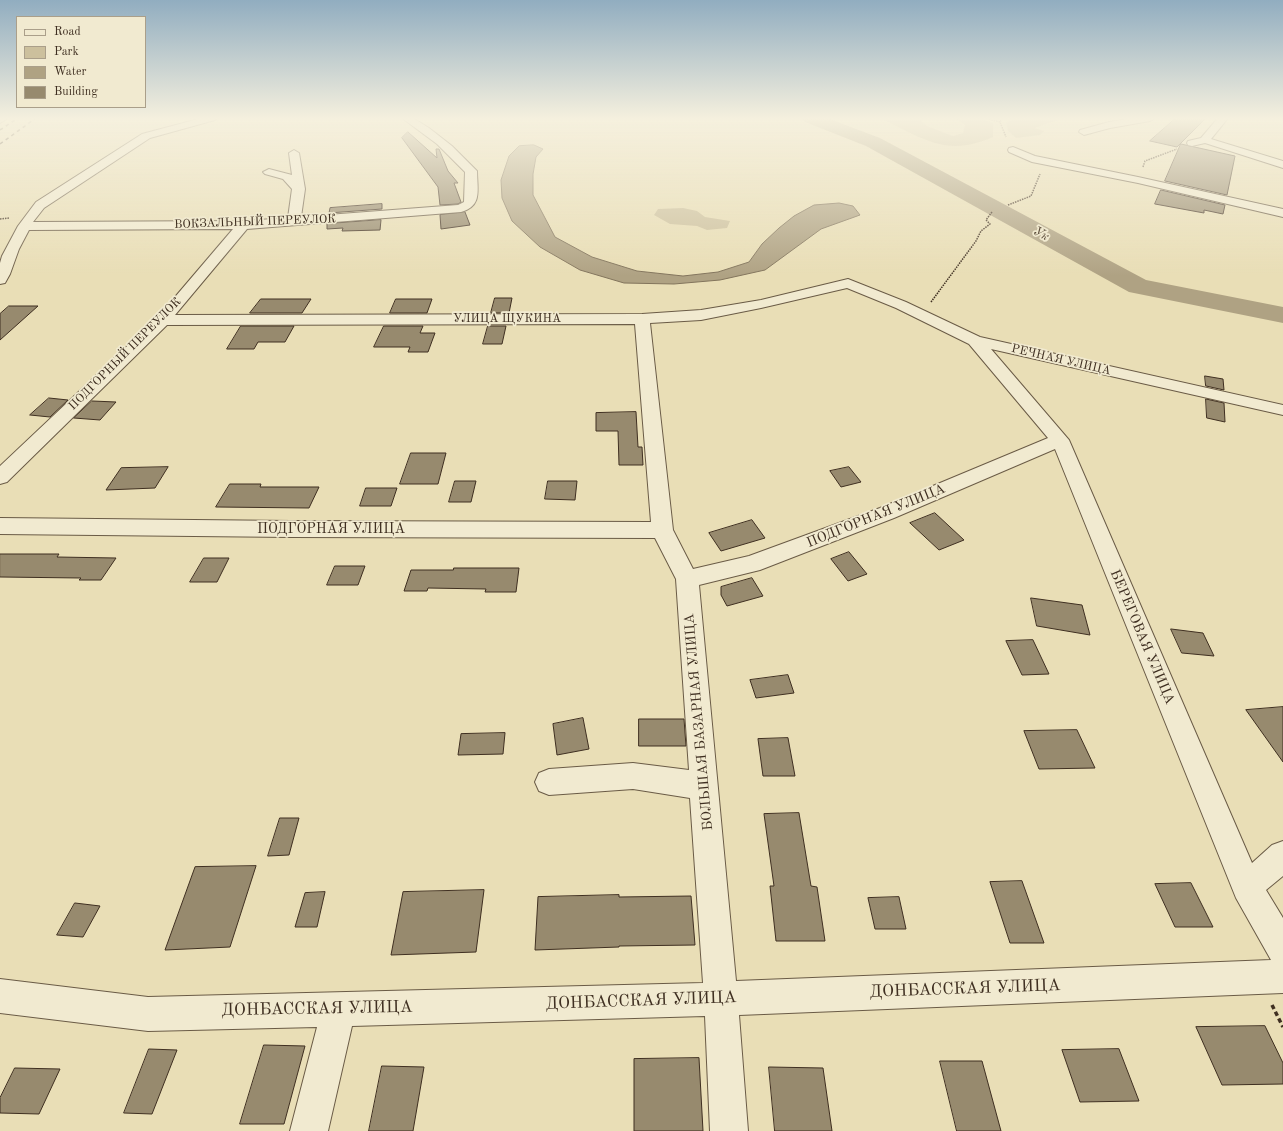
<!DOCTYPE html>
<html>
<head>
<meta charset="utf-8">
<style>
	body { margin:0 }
	#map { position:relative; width:1283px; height:1131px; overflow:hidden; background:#e9deb6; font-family:"Old Standard TT",serif }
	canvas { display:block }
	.legend { position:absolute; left:16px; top:16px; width:130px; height:92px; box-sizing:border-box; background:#f1ead0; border:1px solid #aa9f8a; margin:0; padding:5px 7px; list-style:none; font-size:12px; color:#3f2f21 }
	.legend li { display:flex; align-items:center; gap:8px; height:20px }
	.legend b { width:20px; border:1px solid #aa9f8a }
</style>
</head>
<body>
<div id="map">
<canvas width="1283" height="1131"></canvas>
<ul class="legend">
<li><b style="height:5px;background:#f1ead0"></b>Road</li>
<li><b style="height:11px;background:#ccc09d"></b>Park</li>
<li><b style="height:11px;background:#afa283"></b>Water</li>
<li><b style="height:11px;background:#978a6e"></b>Building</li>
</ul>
</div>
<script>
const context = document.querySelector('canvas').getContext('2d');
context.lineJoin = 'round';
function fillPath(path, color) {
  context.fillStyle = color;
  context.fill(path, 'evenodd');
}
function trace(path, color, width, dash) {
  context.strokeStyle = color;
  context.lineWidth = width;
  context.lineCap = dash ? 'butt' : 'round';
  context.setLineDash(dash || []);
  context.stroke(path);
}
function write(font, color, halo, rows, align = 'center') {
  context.font = font + ' "Old Standard TT",serif';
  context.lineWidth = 3.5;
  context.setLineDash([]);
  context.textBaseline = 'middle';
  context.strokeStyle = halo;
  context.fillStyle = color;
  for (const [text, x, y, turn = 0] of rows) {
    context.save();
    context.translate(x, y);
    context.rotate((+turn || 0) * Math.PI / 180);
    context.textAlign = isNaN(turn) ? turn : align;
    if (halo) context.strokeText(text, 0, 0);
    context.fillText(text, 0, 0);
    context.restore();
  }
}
fillPath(new Path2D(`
	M886 118H917L927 126 953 136 963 133 965 125 955 118H979L993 123V137C948 157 925 140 884 120Z
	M1014 118H1063L1035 128 1044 131 1040 135 1016 138 1008 131 1006 123Z
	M683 208 697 211 705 217 730 221 727 228 707 230 697 226 670 224 654 215 658 209Z`), '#ccc09d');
const water = new Path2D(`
	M534 145 543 149 536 157 533 174V195L555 237 592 257 637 271 683 276 718 272 749 262 762 244 779 228 794 216 814 205 839 203 853 206 860 215 821 229 765 270 720 280 674 284 624 283 580 270 540 247 512 221 502 198 501 180 509 156 519 146Z`);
fillPath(water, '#afa283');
trace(water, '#82745c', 1);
fillPath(new Path2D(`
	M802 118H827L880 138 1146 280 1283 307V323L1129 292 866 146 805 122Z`), '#afa283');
const building = new Path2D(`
	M1176 118H1206L1177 147 1150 141Z
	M408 132 437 158 436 149H439L448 171 458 183H454L461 202 458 204 440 205 438 187 402 138Z
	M1181 144 1235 156 1227 195 1165 181Z
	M1161 190 1225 205 1223 214 1204 210V213L1155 204Z
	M382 204V209L329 213 330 208Z
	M465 212 470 225 441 229 440 215Z
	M381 220 380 230 342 231 343 228 327 229V224Z
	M495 298H512L509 313H491Z
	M261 299H311L302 313H250Z
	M396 299H432L427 313H390Z
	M9 306H38L0 340V314Z
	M241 326H294L285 342H258L254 349H227Z
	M384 326H423L420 333H435L428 352H408L410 347H374Z
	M488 326H506L502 344H483Z
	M1205 376 1223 379 1224 390 1206 386Z
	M49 398 68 400 50 417 30 415Z
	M1206 399 1224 403 1225 422 1207 418Z
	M92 401 116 402 100 420 74 418Z
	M636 412 638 447H642L643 465H619L618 431H596V413Z
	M411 453H446L438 484H400Z
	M168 467 155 488 106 490 121 468Z
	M849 467 861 482 841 487 830 471Z
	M455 481H476L471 502H449Z
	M548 481H577L575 500 545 499Z
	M230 484H261L260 487H319L309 508 216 507Z
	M366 488H397L391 506H360Z
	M935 513 964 540 939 550 910 523Z
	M752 520 765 538 721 551 709 533Z
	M849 552 867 574 848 581 831 559Z
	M0 554H59L57 557 116 558 101 580H79L81 578 0 577Z
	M204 558H229L217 582H190Z
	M335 566H365L358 585H327Z
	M454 568H519L516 592H485L486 589 428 588 427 591H404L411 570H453Z
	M752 578 763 596 727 606 721 595V587Z
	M1031 598 1082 605 1090 635 1037 626Z
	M1171 629 1203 633 1214 656 1182 653Z
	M1033 640 1049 674 1022 675 1006 641Z
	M788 675 794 693 756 698 750 680Z
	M1283 707V762L1246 710Z
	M583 718 589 749 557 755 553 724Z
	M639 719H684L686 746H639Z
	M1077 730 1095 768 1039 769 1024 731Z
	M505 733 503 754 458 755 461 734Z
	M788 738 795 776H763L758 739Z
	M799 813 811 886 817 887 825 941H776L770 886H774L764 814Z
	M280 818H299L289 855 268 856Z
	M256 866 230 947 165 950 195 867Z
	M1022 881 1044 943H1010L990 882Z
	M1191 883 1213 927H1175L1155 884Z
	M484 890 476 952 391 955 403 892Z
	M325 892 317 927H295L305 893Z
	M619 895V897L691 896 695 945 619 946V947L535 950 538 897Z
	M899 897 906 929H875L868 898Z
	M75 903 100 906 83 937 57 935Z
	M1265 1026 1283 1063V1084L1222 1085 1196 1027Z
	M264 1045 305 1046 284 1124H240Z
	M149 1049 177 1050 152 1114 124 1113Z
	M1119 1049 1139 1101 1080 1102 1062 1050Z
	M699 1058 703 1131H634V1059Z
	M940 1061H982L1001 1131H957Z
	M382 1066 424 1067 413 1131H369Z
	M769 1067 823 1068 832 1131H775Z
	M15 1068 60 1069 39 1114 0 1113V1098Z`);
fillPath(building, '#978a6e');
trace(building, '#3f2f21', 1);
const minor = new Path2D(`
	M0 118H8L0 123Z
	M202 118H217L215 120 150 138 44 208 33 222 243 221 288 218 292 189 283 179 265 174 263 172 269 169 292 175 289 153 294 150 299 153 305 189 301 217 458 205 464 202 465 172 437 144 402 118H413L429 128 452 146 477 171C477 189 483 206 461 212L247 229 175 315 642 314 701 310 761 300 848 279 906 302 980 337 1283 405V415L991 349 1069 440 1252 863 1272 845 1283 841V876L1266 890 1283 918V993L739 1015 748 1131H710L705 1016 352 1026 328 1131H290L317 1027 148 1031 0 1013V979L148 997 703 983 690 798 633 789 549 795 539 791 535 782 539 773 549 769 633 763 689 770 676 579 655 538 291 537 0 534V518L291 521 651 522 635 324 167 325 7 482 0 484V466L158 317 233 229 29 230 19 249 10 274 5 283 0 284V263L2 256 18 226 36 202 142 134ZM847 288 896 308 969 344 1048 438 880 508 749 556 693 569 673 530 650 323 701 320 761 308ZM1055 449 1236 898 1271 960 736 981 699 585 760 570 894 518Z
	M1135 118H1155L1150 121 1110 128 1084 135 1079 132 1080 130 1109 122Z
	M1218 118H1228L1211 139 1283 161V168L1205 143 1192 146 1188 145 1187 143 1188 141 1201 138Z
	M1013 147 1035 156 1138 177 1283 209V217L1138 183 1032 162 1009 152 1008 150 1009 148Z`);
trace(minor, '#6a5b46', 2);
trace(new Path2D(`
	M984 118 1000 122
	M1002 118 1000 122 1006 137
	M1143 167 1145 161 1177 149
	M1008 205 1031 196 1040 174
	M0 219 9 218
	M931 302 976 241 981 231 990 224 986 220 992 212`), '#3f2f21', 1.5, [1.5, 1]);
trace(new Path2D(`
	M1272 1005 1283 1027`), '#3f2f21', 3.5, [4.5, 3]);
fillPath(minor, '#f1ead0');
trace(new Path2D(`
	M0 130 18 118
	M0 144 36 118`), '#3f2f21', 1.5, [3.5, 3.5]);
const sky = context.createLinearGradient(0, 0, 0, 276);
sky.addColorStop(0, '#91adc0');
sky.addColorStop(0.43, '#f5f0de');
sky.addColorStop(1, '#f5f0de00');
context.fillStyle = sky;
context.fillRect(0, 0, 1283, 276);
write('12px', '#3f2f21', '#f1ead0', [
	["ВОКЗАЛЬНЫЙ ПЕРЕУЛОК",255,222,-2],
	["УЛИЦА ЩУКИНА",507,319],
	["ПОДГОРНЫЙ ПЕРЕУЛОК",125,354,-45],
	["РЕЧНАЯ УЛИЦА",1061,360,13]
]);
write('italic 13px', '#5b4c3a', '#f1ead0', [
	["Ук",1041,234,28]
]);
write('14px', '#3f2f21', '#f1ead0', [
	["ПОДГОРНАЯ УЛИЦА",876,516,-22],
	["ПОДГОРНАЯ УЛИЦА",331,529],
	["БЕРЕГОВАЯ УЛИЦА",1142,637,67],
	["БОЛЬШАЯ БАЗАРНАЯ УЛИЦА",699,722,-95]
]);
write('17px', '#3f2f21', '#f1ead0', [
	["ДОНБАССКАЯ УЛИЦА",965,989,-2],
	["ДОНБАССКАЯ УЛИЦА",641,1001,-2],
	["ДОНБАССКАЯ УЛИЦА",317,1009,-1]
]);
</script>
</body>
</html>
